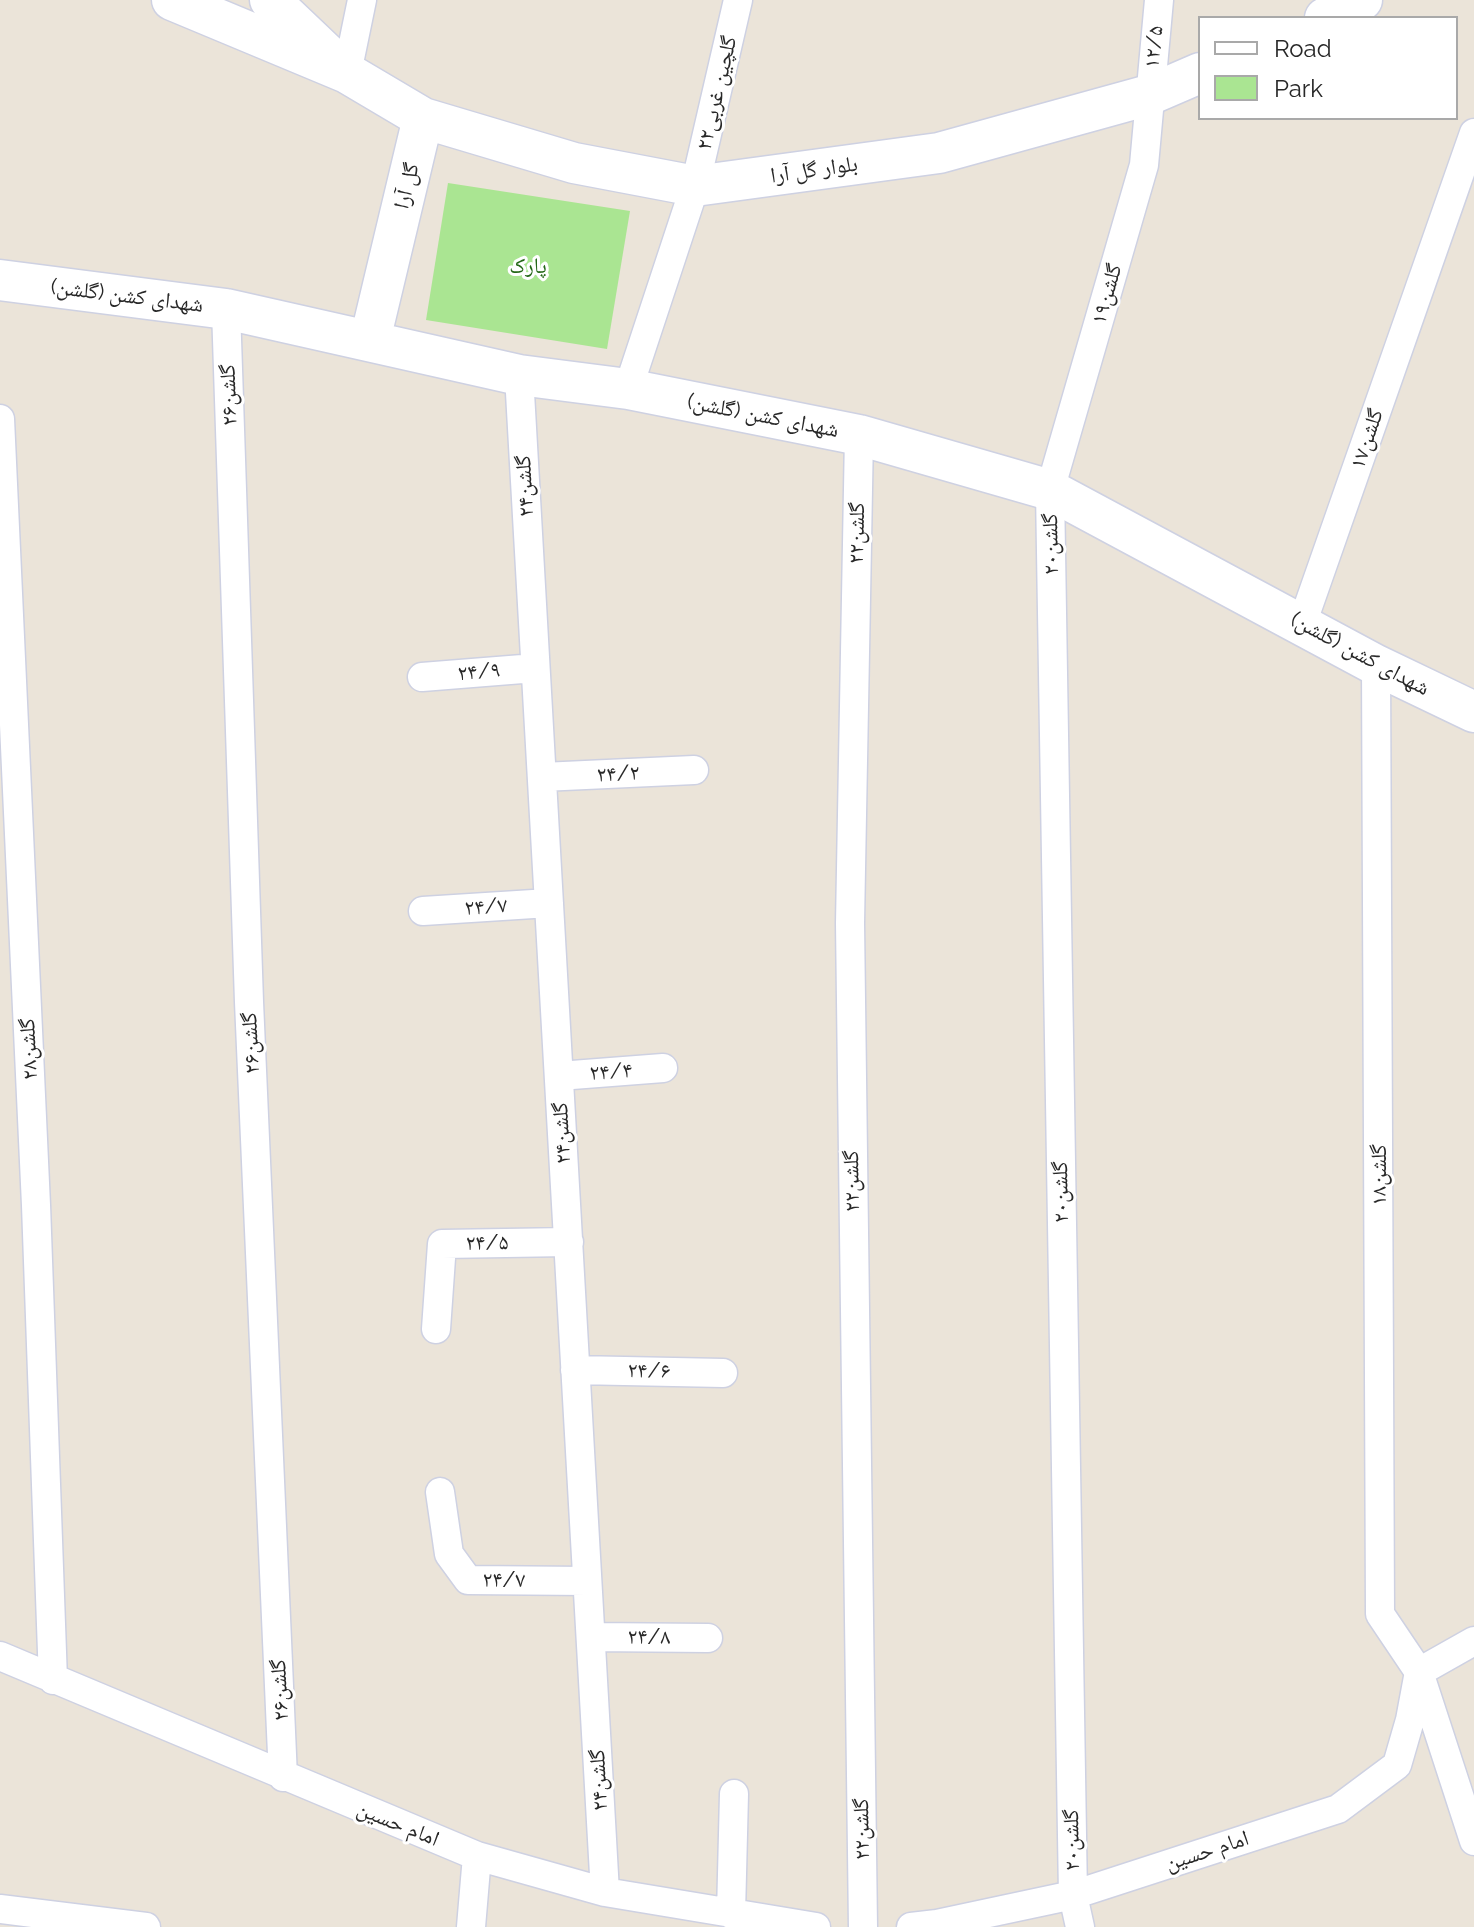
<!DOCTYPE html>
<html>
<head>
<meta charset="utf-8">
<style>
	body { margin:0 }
	#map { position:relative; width:1474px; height:1927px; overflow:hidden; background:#ebe4d9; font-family:Raleway,sans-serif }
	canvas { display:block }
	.legend { position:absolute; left:1198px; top:16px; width:260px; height:104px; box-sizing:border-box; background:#fff; border:2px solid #a9a9a9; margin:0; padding:10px 14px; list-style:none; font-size:24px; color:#282828 }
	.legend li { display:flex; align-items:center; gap:16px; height:40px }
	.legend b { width:40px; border:2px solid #a9a9a9 }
</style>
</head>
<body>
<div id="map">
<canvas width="1474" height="1927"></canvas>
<ul class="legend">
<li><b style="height:10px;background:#fff"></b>Road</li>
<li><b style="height:22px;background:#aae592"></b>Park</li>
</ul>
</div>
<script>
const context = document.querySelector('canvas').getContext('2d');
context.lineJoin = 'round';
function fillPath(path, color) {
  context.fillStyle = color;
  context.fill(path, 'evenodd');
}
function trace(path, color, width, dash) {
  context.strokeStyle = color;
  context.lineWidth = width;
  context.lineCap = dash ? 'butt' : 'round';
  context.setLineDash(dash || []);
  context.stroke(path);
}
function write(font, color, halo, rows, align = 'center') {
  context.font = font + ' Raleway,"Noto Naskh Arabic",sans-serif';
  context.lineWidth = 6;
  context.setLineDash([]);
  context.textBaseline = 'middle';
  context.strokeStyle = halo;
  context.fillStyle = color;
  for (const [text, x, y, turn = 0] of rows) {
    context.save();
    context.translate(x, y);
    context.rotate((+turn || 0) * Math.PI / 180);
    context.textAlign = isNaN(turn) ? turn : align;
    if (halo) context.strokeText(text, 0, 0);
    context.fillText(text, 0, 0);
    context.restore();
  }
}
fillPath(new Path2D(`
	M448 183 630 211 607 349 426 320Z`), '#aae592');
const street = new Path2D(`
	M347 73 362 0
	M226 309 249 1002 283 1777
	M519 375 605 1892
	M628 389 695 186 738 0
	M0 419 36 1205 53 1680
	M859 435 850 923 863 1927
	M1302 624 1474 133
	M1376 665 1380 1614 1419 1672 1474 1841
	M422 677 535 668
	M542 777 694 770
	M423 911 549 903
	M559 1076 663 1068
	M436 1329 442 1244 569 1242
	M575 1370 723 1373
	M440 1492 449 1554 468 1580 587 1581
	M591 1637 708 1638
	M0 1656 477 1856 605 1892 816 1927
	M1419 1672 1474 1641
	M0 1909 146 1927
	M731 1914 734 1794
	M471 1927 477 1856
	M911 1927 937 1924 1073 1895 1338 1809 1397 1765 1410 1720 1418 1677
	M1080 1927 1073 1895 1050 490 1144 165 1159 0`);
const secondary = new Path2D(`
	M172 0 347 73 423 118 574 163 695 186 939 153 1149 95 1200 73
	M270 0 330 57
	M1325 18 1362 0
	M0 280 226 309 519 375 628 389 859 435 1050 490 1376 665 1474 712
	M370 340 423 118`);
trace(street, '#ced1e2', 31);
trace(secondary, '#ced1e2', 43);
trace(street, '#fff', 28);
trace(secondary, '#fff', 40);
write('22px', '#282828', '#fff', [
	["۱۲/۵",1154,47,-84],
	["گلچین غربی۲۲",717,93,-77],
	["بلوار گل آرا",814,170,-8],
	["گل آرا",407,186,-76],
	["گلشن۱۹",1107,294,-74],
	["شهدای کشن (گلشن)",127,296,7],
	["گلشن۲۶",229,395,-92],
	["شهدای کشن (گلشن)",763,416,11],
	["گلشن۱۷",1367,439,-71],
	["گلشن۲۴",525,486,-93],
	["گلشن۲۲",857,533,-89],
	["گلشن۲۰",1051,544,-91],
	["شهدای کشن (گلشن)",1360,654,28],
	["۲۴/۹",479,672,-5],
	["۲۴/۲",618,774,-3],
	["۲۴/۷",486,907,-4],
	["گلشن۲۶",251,1043,-93],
	["گلشن۲۸",29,1049,-93],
	["۲۴/۴",611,1072,-4],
	["گلشن۲۴",562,1133,-93],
	["گلشن۱۸",1379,1175,-90],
	["گلشن۲۲",852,1181,-91],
	["گلشن۲۰",1061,1192,-91],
	["۲۴/۵",487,1243,-1],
	["۲۴/۶",649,1371,1],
	["۲۴/۷",504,1580],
	["۲۴/۸",649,1637],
	["گلشن۲۶",280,1690,-93],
	["گلشن۲۴",599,1780,-93],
	["امام حسین",398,1824,22],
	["گلشن۲۲",862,1829,-91],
	["گلشن۲۰",1072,1840,-91],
	["امام حسین",1207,1851,-18]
]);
write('22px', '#236716', '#fff', [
	["پارک",528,266]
]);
</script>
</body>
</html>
